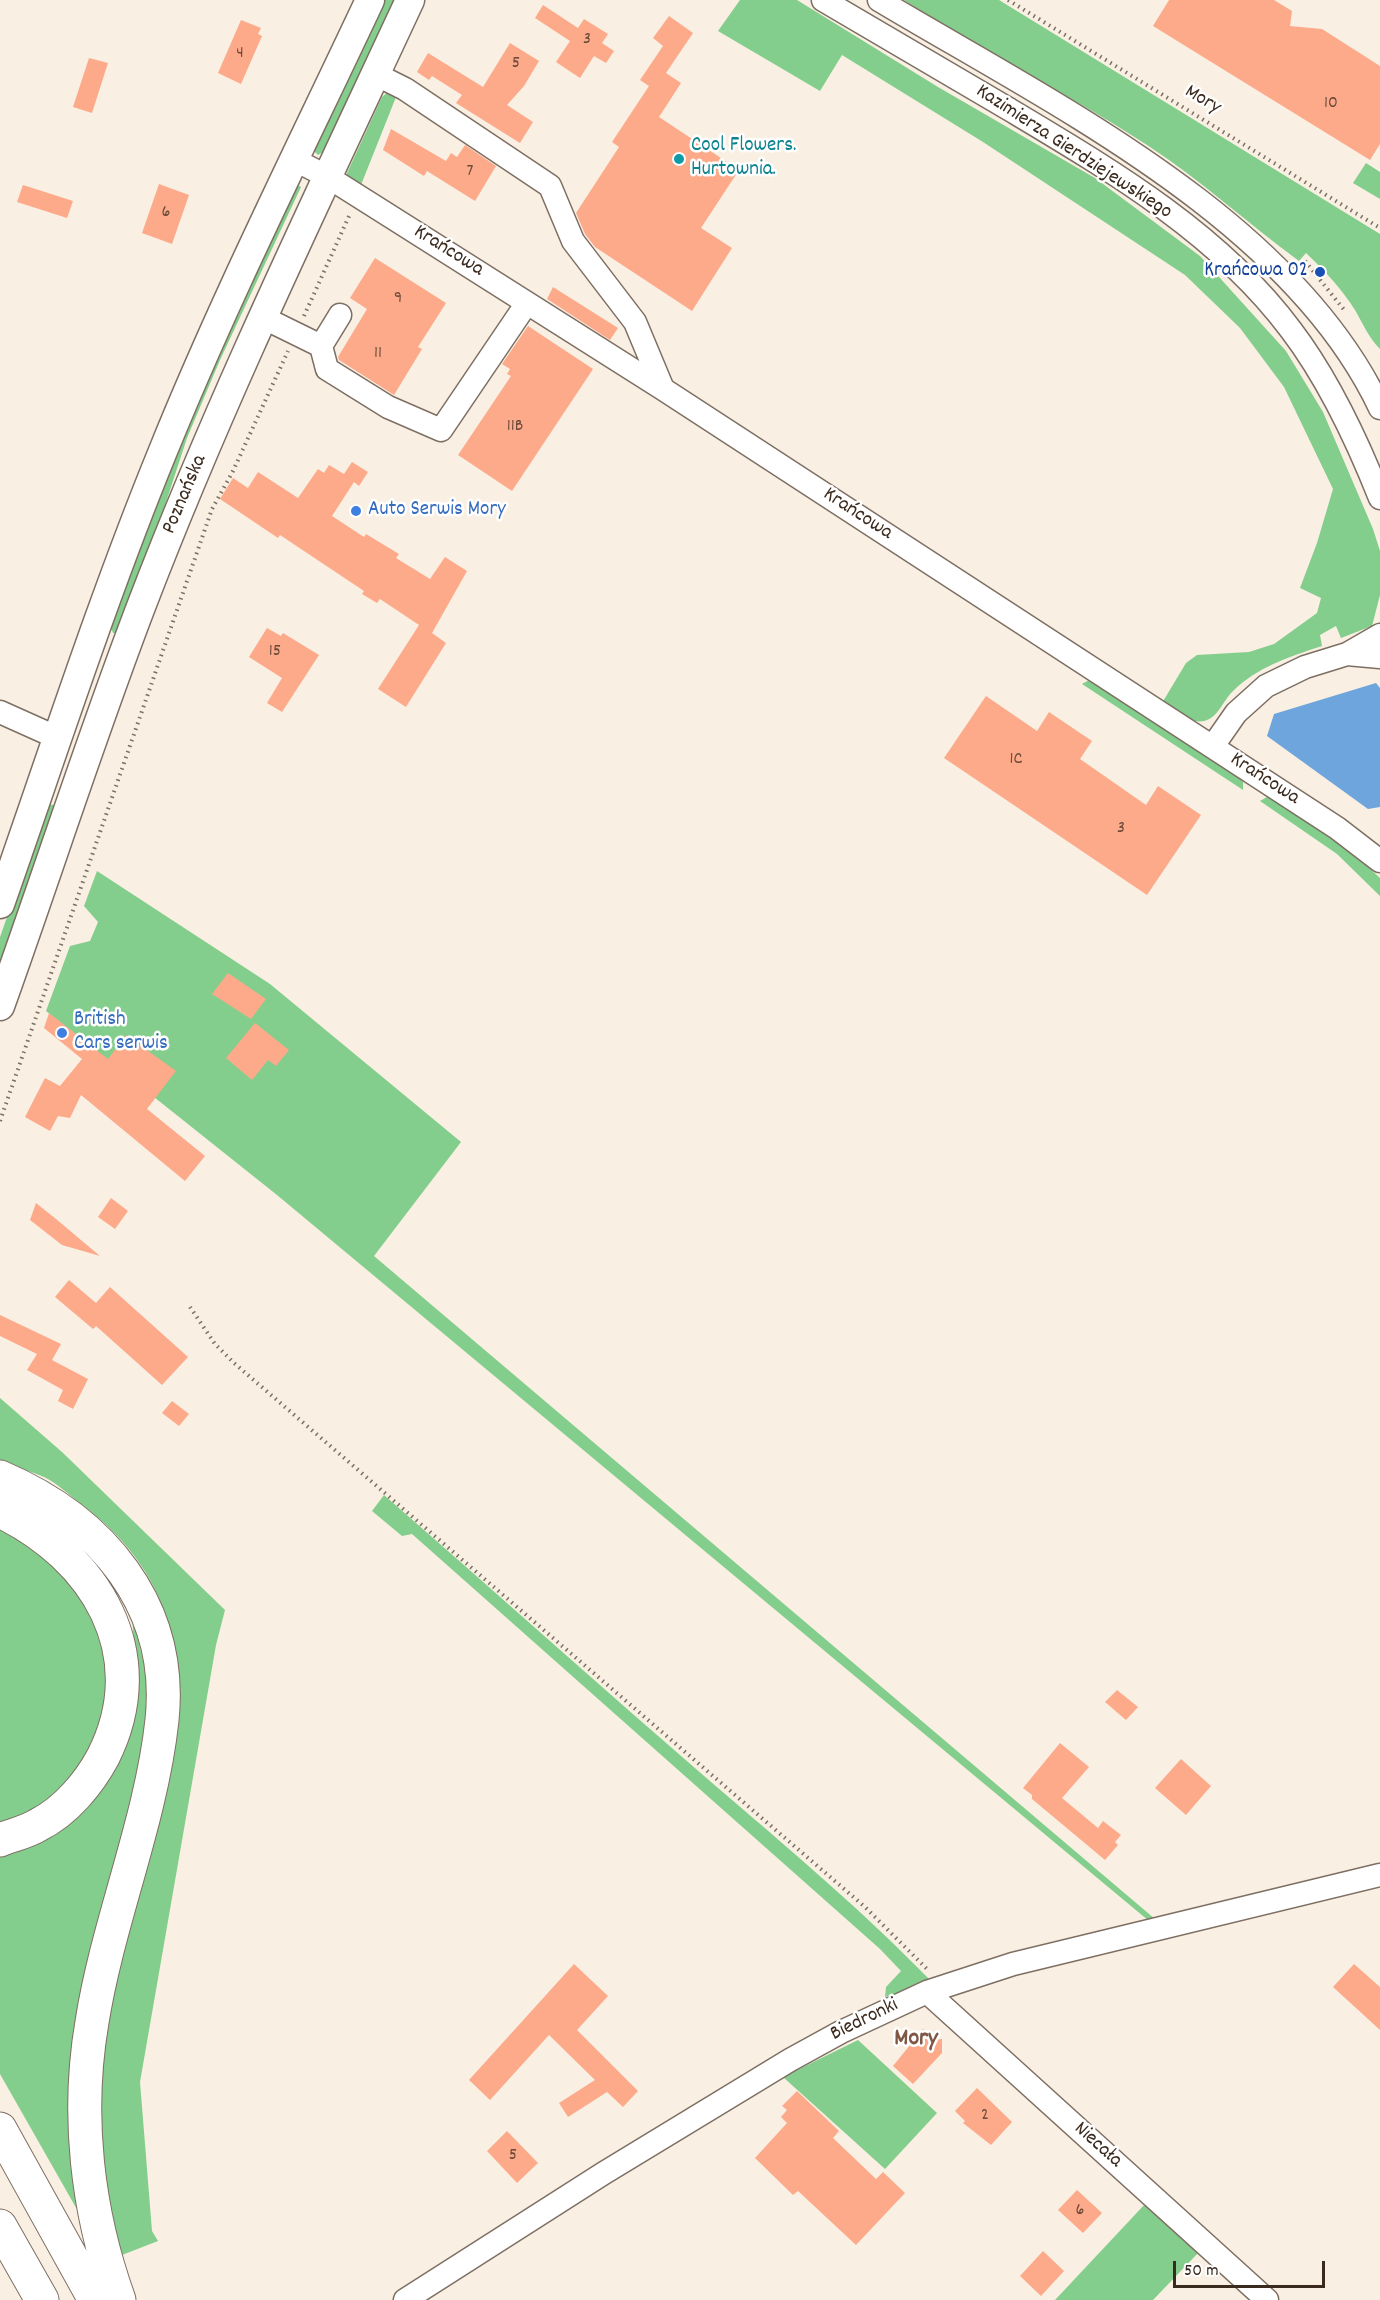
<!DOCTYPE html>
<html>
<head>
<meta charset="utf-8">
<style>
	body { margin:0 }
	#map { position:relative; width:1380px; height:2300px; overflow:hidden; background:#f9efe2; font-family:Dekko,sans-serif }
	canvas { display:block }
	.scale { position:absolute; left:1173px; top:2261px; width:152px; height:27px; box-sizing:border-box; border:3px solid #3b2a1e; border-top:0; padding-left:8px; font-size:18px; line-height:21px; white-space:nowrap; color:#3b2a1e; -webkit-text-stroke:4px #fff; paint-order:stroke }
</style>
</head>
<body>
<div id="map">
<canvas width="1380" height="2300"></canvas>
<div class="scale">50 m</div>
</div>
<script>
const context = document.querySelector('canvas').getContext('2d');
context.lineJoin = 'round';
function fillPath(path, color) {
  context.fillStyle = color;
  context.fill(path, 'evenodd');
}
function trace(path, color, width, dash) {
  context.strokeStyle = color;
  context.lineWidth = width;
  context.lineCap = dash ? 'butt' : 'round';
  context.setLineDash(dash || []);
  context.stroke(path);
}
function write(font, color, halo, rows, align = 'center') {
  context.font = font + ' Dekko,sans-serif';
  context.lineWidth = 5;
  context.setLineDash([]);
  context.textBaseline = 'middle';
  context.strokeStyle = halo;
  context.fillStyle = color;
  for (const [text, x, y, turn = 0] of rows) {
    context.save();
    context.translate(x, y);
    context.rotate((+turn || 0) * Math.PI / 180);
    context.textAlign = isNaN(turn) ? turn : align;
    if (halo) context.strokeText(text, 0, 0);
    context.fillText(text, 0, 0);
    context.restore();
  }
}
fillPath(new Path2D(`
	M383 0H397L326 150 318 155 313 150Z
	M740 0H797L938 87 1095 178 1200 256 1286 351 1323 412 1373 529 1380 551V595L1372 626 1341 638 1336 626 1320 635 1322 646C1289 657 1257 667 1232 692 1223 701 1218 718 1204 721 1189 724 1173 710 1162 703L1186 663 1197 655 1249 652 1274 644 1317 613 1321 598 1300 588 1317 543 1333 489 1284 387 1240 328 1185 275 983 142 842 55 820 91 718 31Z
	M904 0H999L1380 234V349C1369 338 1363 324 1355 310 1342 289 1324 270 1306 253L1299 261C1247 223 1201 180 1147 145 1068 93 982 52 904 0Z
	M389 91 398 92 359 190 347 180V173L382 97Z
	M1366 163 1380 172V199L1353 183Z
	M298 185 301 187 220 360 187 438 150 551 117 633H113L110 625C164 475 228 328 298 185Z
	M1091 679 1238 775 1243 782V790L1082 684Z
	M1267 797 1276 800C1313 823 1349 847 1380 878V896L1337 854 1260 801Z
	M47 804 60 806 0 978V937Z
	M97 871 270 984 461 1142 374 1256 1155 1919 1149 1921 277 1195 46 1011 70 946 90 941 98 922 84 906Z
	M0 1398 62 1452 225 1610 216 1645 140 2082 152 2231 158 2241 122 2255 108 2214 96 2121 107 2016 178 1706C179 1618 152 1558 81 1504 69 1495 57 1483 44 1477 30 1471 14 1467 0 1462Z
	M384 1495C493 1590 601 1687 711 1782 788 1848 861 1909 932 1982L885 1997 886 1987 901 1971 880 1949 412 1534 402 1536 372 1511Z
	M0 1525 62 1565 93 1609 109 1680 101 1728 81 1775 44 1808 0 1826Z
	M132 1615 150 1689 141 1757 98 1929 87 2227 0 2074V1855L15 1853 64 1828 136 1673Z
	M858 2040 937 2113 885 2169 783 2077Z
	M1146 2203 1199 2252 1153 2300H1055Z`), '#83ce8c');
fillPath(new Path2D(`
	M1376 683 1380 688V807L1368 809 1267 736 1274 714Z`), '#6ea5dc');
fillPath(new Path2D(`
	M1169 0H1274L1292 11 1290 26 1322 29 1380 66V144L1370 160 1153 26Z
	M543 5 578 28 584 19 608 34 602 43 614 51 606 63 594 56 580 78 556 62 570 41 535 18Z
	M669 16 693 33 666 73 681 83 659 117 739 170 701 228 732 248 692 311 595 247 585 234 576 213 619 147 612 142 649 86 640 80 663 46 653 38Z
	M241 20 261 28 258 34 262 36 241 84 218 73Z
	M510 43 539 61 524 86 507 105 533 122 520 143 456 103 462 95 432 76 429 80 417 72 428 53 483 87Z
	M89 58 108 63 92 113 73 107Z
	M391 129 446 161 451 153 457 157 465 145 496 166 475 201 427 171 424 176 383 150Z
	M159 184 189 195 172 244 142 233Z
	M23 185 73 201 67 218 17 202Z
	M375 258 446 303 418 347 422 349 394 395 339 360 338 357 367 309 350 298Z
	M553 287 618 328 610 340 547 299Z
	M528 326 593 369 512 491 458 455 511 376 507 374 510 369 502 364Z
	M352 462 368 472 359 486 354 482 332 516 364 537 366 534 399 554 396 558 430 579 445 557 467 571 432 633 446 643 406 707 378 689 419 625 380 599 377 603 362 594 364 591 280 535 278 538 220 499 233 478 248 488 258 472 298 498 318 469 324 473 329 465 344 474Z
	M267 628 281 636 283 633 319 655 282 712 267 703 282 678 249 657Z
	M986 696 1037 731 1049 712 1092 741 1080 759 1146 805 1158 786 1201 815 1147 895 944 758Z
	M228 973 266 999 251 1019 212 994Z
	M49 1013 108 1059 126 1035 176 1071 147 1109 205 1156 185 1181 81 1095 70 1118 58 1116 50 1131 25 1117 45 1078 60 1086 82 1059 44 1028Z
	M255 1023 289 1050 276 1066 268 1060 252 1080 226 1058Z
	M111 1198 128 1211 115 1229 98 1217Z
	M36 1203 56 1219 100 1256 62 1245 30 1220Z
	M69 1280 96 1303 110 1287 188 1357 162 1385 96 1326 93 1329 55 1297Z
	M0 1315 61 1344 52 1360 88 1379 73 1409 58 1401 63 1390 27 1370 37 1354 0 1336Z
	M172 1401 189 1414 179 1426 162 1413Z
	M1117 1690 1138 1707 1126 1720 1105 1702Z
	M1060 1743 1089 1767 1062 1798 1098 1828 1103 1821 1121 1835 1115 1842 1118 1845 1105 1860 1032 1799V1795L1023 1788Z
	M1181 1759 1211 1786 1186 1815 1155 1788Z
	M574 1964 608 1996 577 2030 638 2091 623 2107 607 2092 568 2117 559 2103 595 2080 549 2035 490 2100 469 2080Z
	M1354 1964 1380 1987V2030L1333 1987Z
	M923 2029 934 2040 942 2039V2053L913 2084 893 2066Z
	M977 2088 1012 2122 991 2145 963 2123 965 2121 955 2111Z
	M797 2091 839 2131 833 2138 876 2179 883 2172 905 2193 856 2245 798 2191 793 2195 755 2158 787 2123 781 2117 787 2110 782 2106Z
	M507 2131 538 2163 517 2183 487 2151Z
	M1077 2190 1102 2213 1083 2233 1058 2210Z
	M1043 2251 1064 2271 1041 2296 1020 2276Z`), '#fdaa8b');
const minor = new Path2D(`
	M823 0C884 36 946 72 1007 108 1109 169 1219 233 1291 330 1329 380 1357 440 1380 498
	M879 0C1051 103 1291 219 1380 408
	M375 74 405 89 550 186 573 241 635 322 663 389
	M295 160 328 177 385 213 663 389 1337 828 1380 861
	M262 317 321 346 340 315
	M321 346 327 369 388 407 441 430 527 303
	M1347 654 1380 657
	M0 712 58 738
	M1213 746 1236 713 1266 686 1305 667 1347 654 1380 635
	M927 1992 1267 2300
	M405 2300 604 2173 790 2060 841 2032 927 1992 1013 1964 1380 1875`);
const major = new Path2D(`
	M0 904C53 753 102 600 163 451 225 298 300 149 370 0
	M0 1006C48 872 91 737 142 604 221 398 317 200 410 0`);
const highway = new Path2D(`
	M0 1477C101 1520 174 1605 162 1720 151 1822 108 1921 92 2022 76 2115 87 2211 119 2300
	M0 1511C96 1557 155 1654 103 1757 89 1783 66 1811 38 1825 27 1832 12 1835 0 1840
	M0 2129 95 2300
	M0 2226 42 2300`);
trace(minor, '#7e6f63', 25);
trace(major, '#7e6f63', 31);
trace(highway, '#7e6f63', 35);
trace(new Path2D(`
	M1008 0 1380 228
	M1305 261 1345 311
	M304 316 350 214
	M0 1121 212 509 233 471 288 351
	M190 1307 215 1344 234 1363 865 1907 929 1971`), '#7e6f63', 4, [1.5, 4.5]);
trace(minor, '#fff', 22);
trace(major, '#fff', 28);
trace(highway, '#fff', 33);
for (const [x, y, r, color] of [
	[679,159,6,"#0f9aa8"],
	[1320,272,6,"#1a4fb4"],
	[356,511,6,"#3f7fe0"],
	[62,1033,6,"#3f7fe0"]
]) {
  const dot = new Path2D();
  dot.arc(x, y, r, 0, 2 * Math.PI);
  context.fillStyle = color;
  context.fill(dot);
  trace(dot, '#fff', 2);
}
write('18px', '#6c4a39', null, [
	["3",587,41],
	["4",240,55],
	["5",516,65],
	["10",1331,105],
	["7",470,173],
	["6",166,214],
	["9",398,300],
	["11",378,355],
	["11B",515,428],
	["15",275,653],
	["1C",1016,761],
	["3",1121,830],
	["2",985,2117],
	["5",513,2157],
	["6",1080,2212]
]);
write('21px', '#3b2a1e', '#fff', [
	["Mory",1202,101,31],
	["Kazimierza Gierdziejewskiego",1073,153,33],
	["Krańcowa",448,252,32],
	["Poznańska",186,495,-67],
	["Krańcowa",857,515,33],
	["Krańcowa",1264,780,33],
	["Biedronki",865,2021,-26],
	["Niecała",1097,2146,42]
]);
write('21px', '#0d838f', '#fff', [
	["Cool Flowers.",691,147],
	["Hurtownia.",691,171]
], 'left');
write('21px', '#164399', '#fff', [
	["Krańcowa 02",1308,272]
], 'right');
write('21px', '#366cbe', '#fff', [
	["Auto Serwis Mory",368,511],
	["British",74,1021],
	["Cars serwis",74,1045]
], 'left');
write('bold 24px', '#7f5744', '#fff', [
	["Mory",916,2041]
]);
</script>
</body>
</html>
